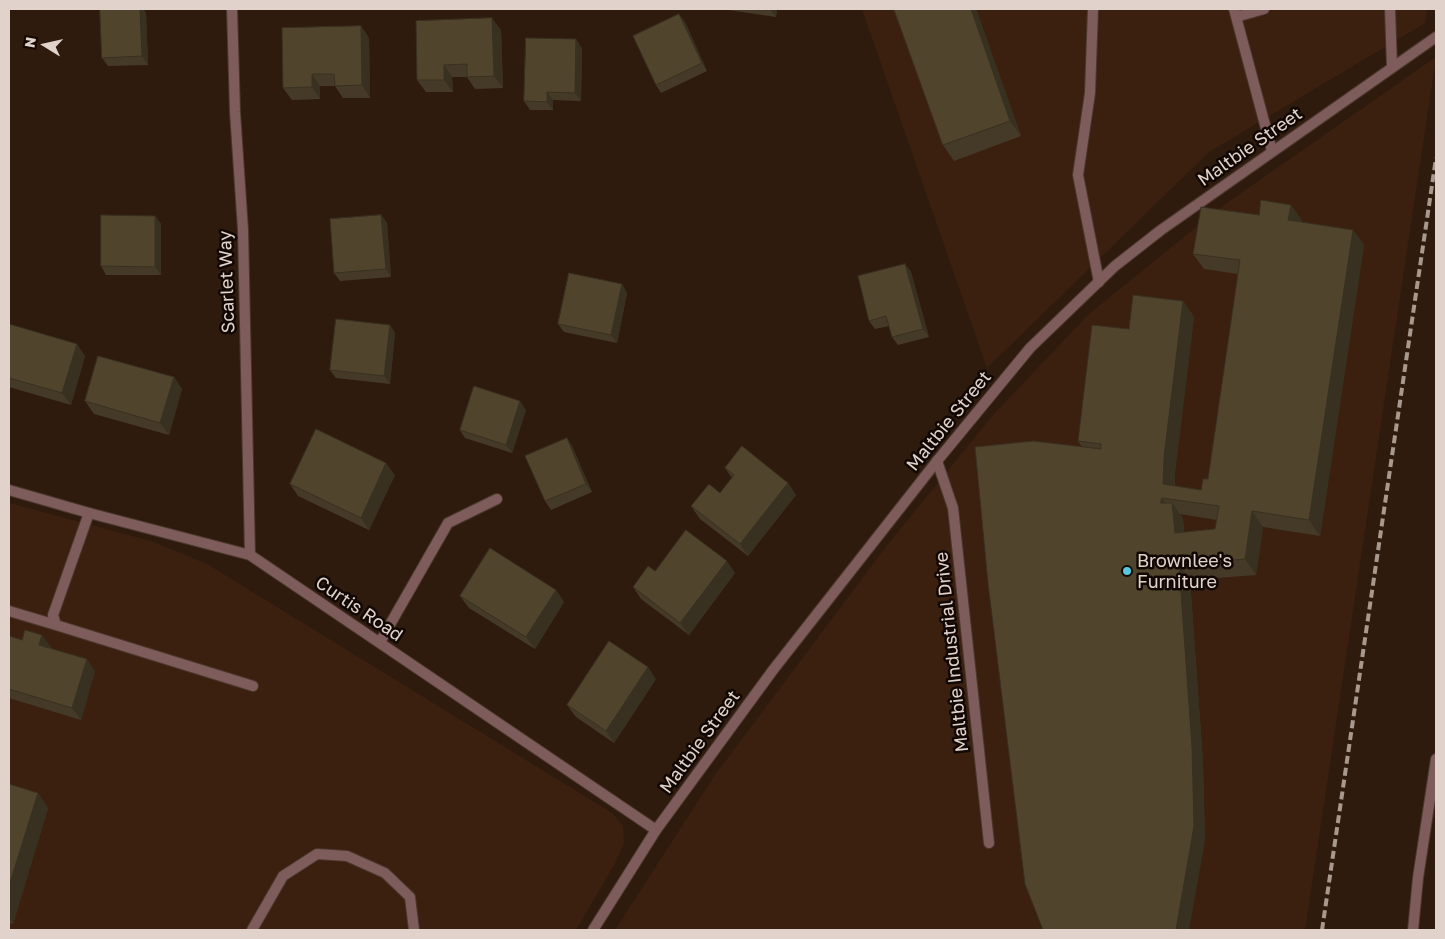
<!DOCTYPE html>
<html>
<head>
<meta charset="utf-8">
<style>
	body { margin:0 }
	#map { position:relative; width:1445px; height:939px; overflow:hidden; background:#2f1b0e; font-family:"Golos Text",sans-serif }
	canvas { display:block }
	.frame { position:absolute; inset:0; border:10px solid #e1d3cb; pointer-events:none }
	.north { position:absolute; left:20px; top:20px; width:50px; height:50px; -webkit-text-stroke:4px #110804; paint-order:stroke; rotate:280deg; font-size:14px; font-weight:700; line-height:20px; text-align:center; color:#e1d3cb }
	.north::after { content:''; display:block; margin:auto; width:18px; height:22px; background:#e1d3cb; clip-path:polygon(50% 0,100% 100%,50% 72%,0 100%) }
</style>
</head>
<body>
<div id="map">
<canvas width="1445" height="939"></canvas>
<div class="frame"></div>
<div class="north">N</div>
</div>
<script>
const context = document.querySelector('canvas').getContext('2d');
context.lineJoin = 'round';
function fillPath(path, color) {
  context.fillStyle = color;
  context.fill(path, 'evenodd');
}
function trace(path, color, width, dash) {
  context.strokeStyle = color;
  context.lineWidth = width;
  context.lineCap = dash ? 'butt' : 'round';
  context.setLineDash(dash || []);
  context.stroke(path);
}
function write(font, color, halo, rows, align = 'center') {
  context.font = font + ' "Golos Text",sans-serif';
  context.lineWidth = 5;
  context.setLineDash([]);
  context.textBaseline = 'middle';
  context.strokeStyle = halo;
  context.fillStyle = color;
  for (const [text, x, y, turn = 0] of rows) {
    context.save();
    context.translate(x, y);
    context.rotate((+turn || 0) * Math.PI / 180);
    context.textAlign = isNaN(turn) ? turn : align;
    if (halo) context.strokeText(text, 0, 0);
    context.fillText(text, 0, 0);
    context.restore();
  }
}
fillPath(new Path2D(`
	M862 9H1427L1425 23 1209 152 987 368Z
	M1436 57 1305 930H615L715 775 885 548 994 414 1088 315 1217 210Z
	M9 503 151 541 207 564 612 813 623 826 624 843 614 865 576 930H9Z`), '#3b2010');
const service = new Path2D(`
	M1093 9 1090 93 1078 175 1099 282
	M1234 9 1272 151
	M1390 9 1392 67
	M1236 17 1264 9
	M937 461 953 508 989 843
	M89 513 53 615 56 625 253 686
	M9 611 56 625
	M380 642 448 523 497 499
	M252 930 283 876 317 854 347 856 385 873 410 897 414 930
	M1413 930 1418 878 1436 759`);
const minor = new Path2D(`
	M232 9 235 112 243 230 250 555
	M9 490 89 513 250 555 656 830`);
const tertiary = new Path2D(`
	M593 930 656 830 773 670 937 461 1030 348 1115 266 1161 230 1436 37`);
trace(service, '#4b382c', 12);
trace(minor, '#4b382c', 12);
trace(tertiary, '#4b382c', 12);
trace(service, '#7e5c5c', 10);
trace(minor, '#7e5c5c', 10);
trace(tertiary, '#7e5c5c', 10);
trace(new Path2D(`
	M1322 930 1436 158`), '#a8988e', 4, [8, 4]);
fillPath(new Path2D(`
	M100 9H143L146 13 148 65 108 66 102 58Z
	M722 9H777L776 17Z
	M894 9H976L1021 136 954 161 943 145Z
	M679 14 685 22 707 71 661 93 656 85Z
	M361 26 369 38 370 98H343L335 86H320V99L292 100 283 88Z
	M501 30 503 88 475 89 467 77H452L453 92H426L417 80Z
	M582 48 581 101 553 100V110H530L524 101Z
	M1291 205 1302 221 1301 222 1353 230 1364 245 1320 536 1263 527 1256 575 1190 580 1203 763 1205 841 1082 447 1078 441 1129 329 1183 301 1194 317 1175 472V486L1201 490 1208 479 1238 274 1204 269 1193 254 1259 215ZM1180 514 1217 520 1215 529 1184 532 1183 519Z
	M381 215 387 223 391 277 340 281 334 273Z
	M155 216 161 224V275H106L101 266Z
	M905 264 911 272 929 337 898 345 892 337 889 326 875 329 869 321Z
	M622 284 627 293 617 343 564 332 558 324Z
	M9 324 85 356 71 405 9 387Z
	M390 325 395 333 390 384 336 378 330 370Z
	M174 377 182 389 169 435 94 414 85 401Z
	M526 410 512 453 465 438 460 430Z
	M567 438 572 446 592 492 551 510 545 501Z
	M725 468 788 483 796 495 748 556 700 519 691 506 720 493 732 478Z
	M395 475 369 530 298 496 290 484Z
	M655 571 735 573 689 635 641 599 633 587Z
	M556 590 564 602 535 649 469 608 460 596Z
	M9 636 51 647V648L95 671 81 720 9 698Z
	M656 679 614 743 576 717 567 705Z
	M9 784 38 793 48 808 13 924 9 923Z`), '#453a27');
fillPath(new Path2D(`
	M140 9H143L146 13 148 65 142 56Z
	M770 9H777L776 17Z
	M971 9H976L1021 136 1010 121Z
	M679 14 685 22 707 71 702 63Z
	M492 18 501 30 503 88 494 76Z
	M361 26 369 38 370 98 362 85Z
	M576 39 582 48 581 101 575 93Z
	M444 65 452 77 453 92 444 80Z
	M312 74 320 86V99L312 87Z
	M547 92 553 100V110L547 102Z
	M1291 205 1302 221 1299 235 1288 220Z
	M381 215 387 223 391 277 386 269Z
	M155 216 161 224V275L155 267Z
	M1353 230 1364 245 1320 536 1309 520Z
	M905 264 911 272 929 337 923 329Z
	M622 284 627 293 617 343 611 335Z
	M1183 301 1194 317 1175 472 1174 500 1163 484 1164 457Z
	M390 325 395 333 390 384 384 376Z
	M77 344 85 356 71 405 62 393Z
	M174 377 182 389 169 435 160 423Z
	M520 401 526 410 512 453 506 445Z
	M567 438 572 446 592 492 586 484Z
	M386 463 395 475 369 530 361 518Z
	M788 483 796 495 748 556 740 544Z
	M1162 498 1172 513 1161 503Z
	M1172 503 1183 519 1185 548 1175 533Z
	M1252 511 1263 527 1256 575 1245 559Z
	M727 561 735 573 689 635 680 623Z
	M1179 565 1190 580 1203 763 1205 841 1189 930H1176Z
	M556 590 564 602 535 649 526 637Z
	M42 635 51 647 48 657 39 645Z
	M87 659 95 671 81 720 72 708Z
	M648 667 656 679 614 743 606 731Z
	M38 793 48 808 13 924 9 918V886Z`), '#383020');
const building = new Path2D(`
	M100 9H140L142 56 102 58Z
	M894 9H971L1010 121 943 145Z
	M679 14 702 63 656 85 633 36Z
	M492 18 494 76 467 77V64L444 65V80H417L416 21Z
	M361 26 362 85 335 86 334 74H312V87L283 88 282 28Z
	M526 38 576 39 575 93 547 92V102L524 101Z
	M1261 200 1291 205 1288 220 1353 230 1309 520 1252 511 1245 559 1179 565 1192 747 1194 826 1176 930H1043L1025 884 988 583 975 447 1033 441 1101 449V444L1078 441 1092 325 1129 329 1133 295 1183 301 1164 457 1163 484 1201 490 1203 479H1208L1240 260 1193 254 1201 207 1259 215ZM1162 498 1219 506 1215 529 1175 533 1172 503H1161Z
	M101 215 155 216V267L101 266Z
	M381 215 386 269 334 273 330 219Z
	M905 264 923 329 892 337 886 316 869 321 858 276Z
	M569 273 622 284 611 335 558 324Z
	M336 319 390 325 384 376 330 370Z
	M9 324 77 344 62 393 9 378Z
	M98 356 174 377 160 423 85 401Z
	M474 386 520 401 506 445 460 430Z
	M316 429 386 463 361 518 290 484Z
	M567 438 586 484 545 501 525 456Z
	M742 446 788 483 740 544 691 506 709 484 720 493 734 475 725 468Z
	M686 530 727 561 680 623 633 587 648 566 655 571Z
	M490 548 556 590 526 637 460 596Z
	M25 630 42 635 39 645 87 659 72 708 9 689V636L22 640Z
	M609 641 648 667 606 731 567 705Z
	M9 784 38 793 9 886Z`);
fillPath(building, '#50442d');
trace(building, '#383020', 1);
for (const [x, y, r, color] of [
	[1127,571,5,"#56c9e1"]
]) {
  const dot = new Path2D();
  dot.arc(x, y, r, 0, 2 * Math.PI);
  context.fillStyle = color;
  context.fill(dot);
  trace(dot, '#110804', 2);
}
write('18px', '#e1d3cb', '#110804', [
	["Maltbie Street",1250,147,-35],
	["Scarlet Way",227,282,-92],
	["Maltbie Street",949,421,-51],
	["Curtis Road",359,609,34],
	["Maltbie Industrial Drive",952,652,-96],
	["Maltbie Street",700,742,-54]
]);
write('18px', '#e1d3cb', '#110804', [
	["Brownlee's",1137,561],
	["Furniture",1137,582]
], 'left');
</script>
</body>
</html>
